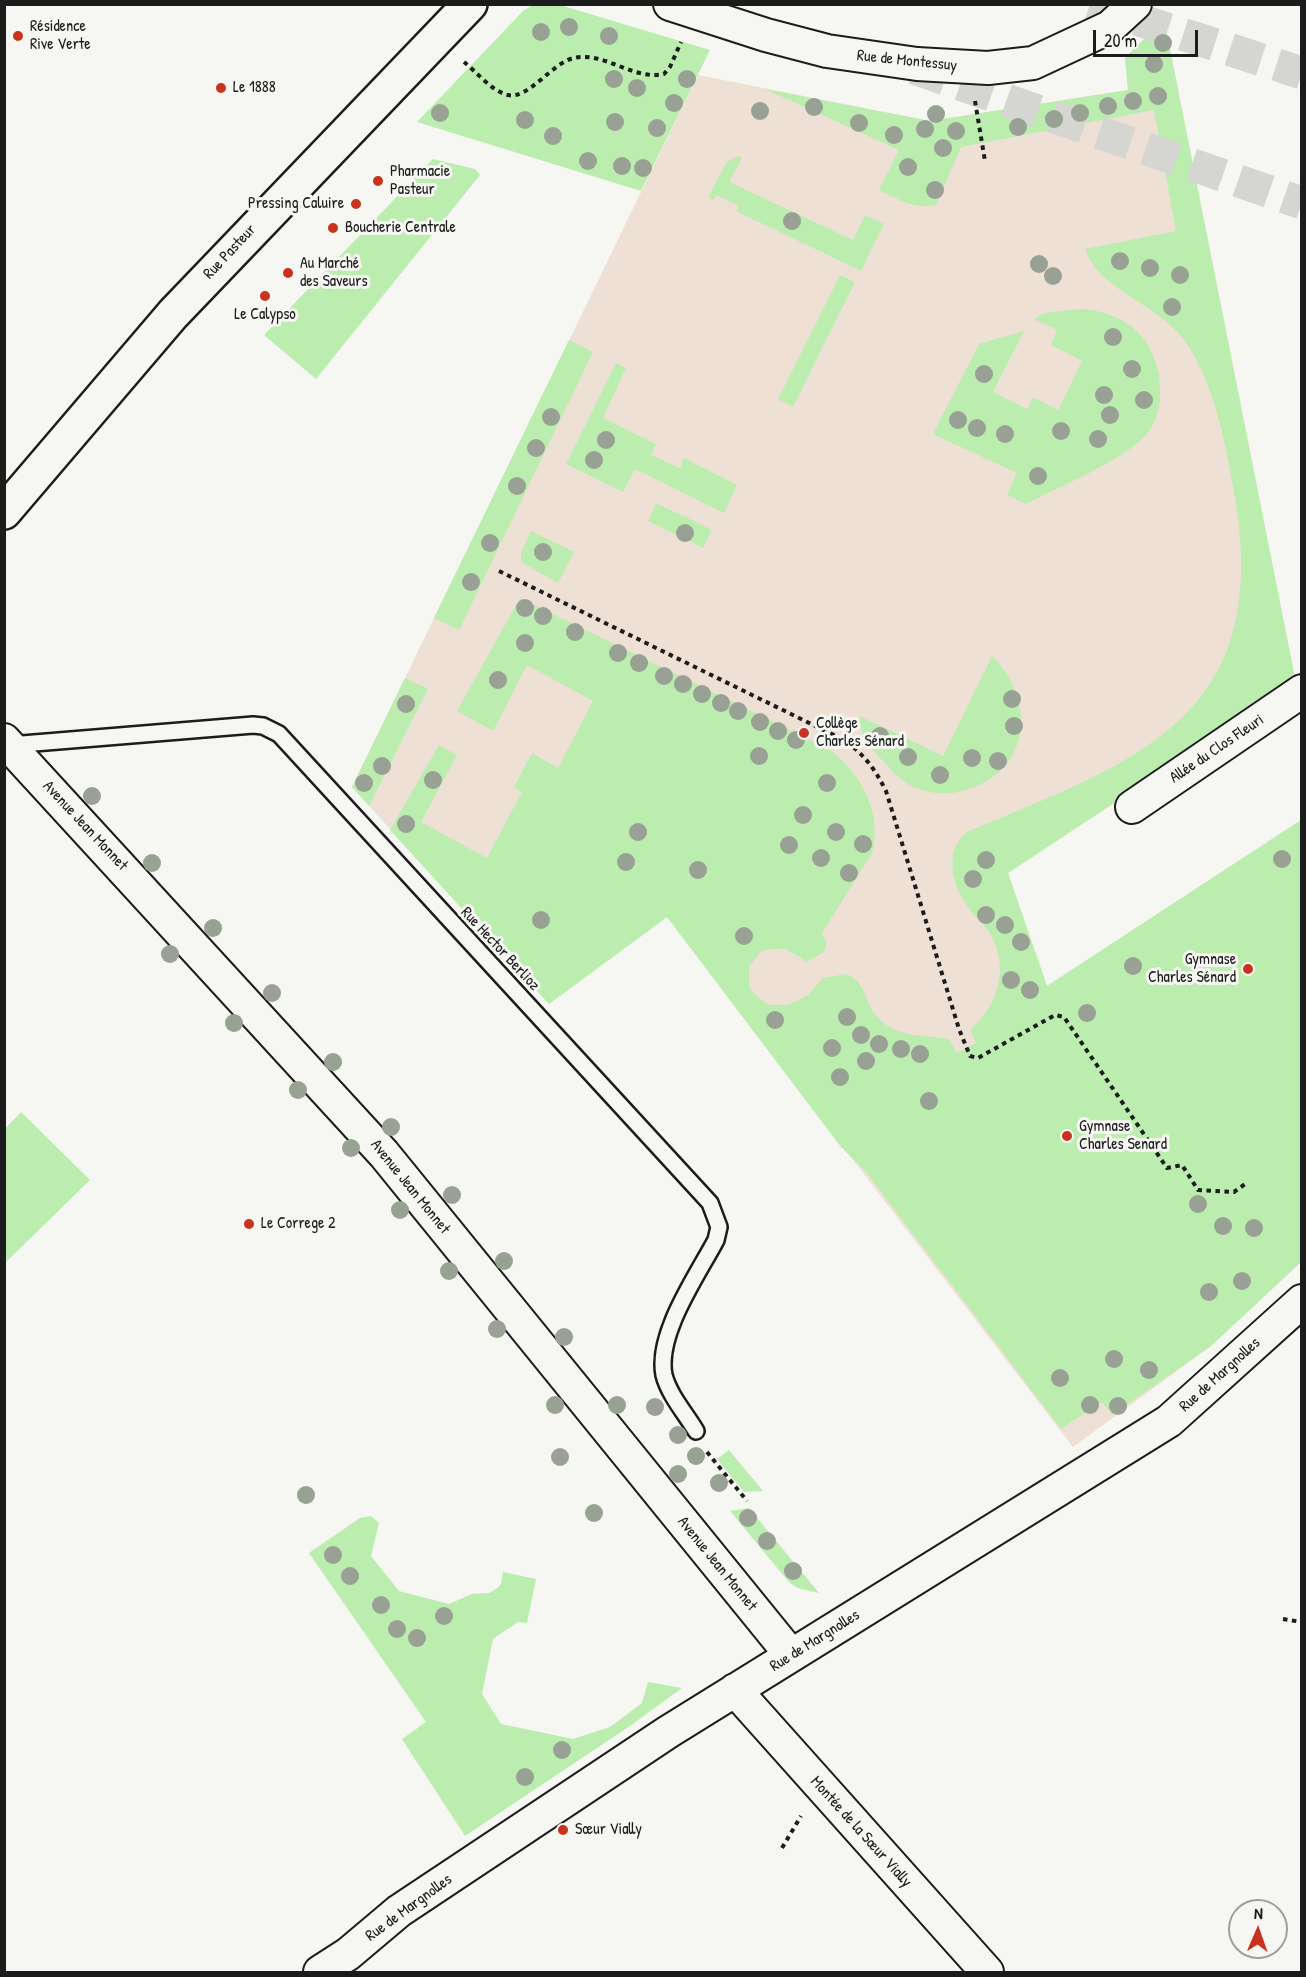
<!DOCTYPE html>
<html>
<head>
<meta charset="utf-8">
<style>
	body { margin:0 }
	#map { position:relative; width:1306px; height:1977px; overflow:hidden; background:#f6f6f2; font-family:"Patrick Hand",sans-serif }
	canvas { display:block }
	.frame { position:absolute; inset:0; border:6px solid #1c1c1c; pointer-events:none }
	.north { position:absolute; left:1228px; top:1899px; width:60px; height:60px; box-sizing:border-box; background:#f6f6f2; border:2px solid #9f9f9c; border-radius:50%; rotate:2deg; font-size:16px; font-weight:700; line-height:24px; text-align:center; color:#1c1c1c }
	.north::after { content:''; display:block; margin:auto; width:21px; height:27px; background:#c8321e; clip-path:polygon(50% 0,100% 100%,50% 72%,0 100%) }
	.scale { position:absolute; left:1093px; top:30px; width:105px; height:27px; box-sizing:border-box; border:3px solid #1c1c1c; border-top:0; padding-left:8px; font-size:18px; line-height:21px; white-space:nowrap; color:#1c1c1c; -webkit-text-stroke:4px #f6f6f2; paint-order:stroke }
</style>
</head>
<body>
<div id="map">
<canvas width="1306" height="1977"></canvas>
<div class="frame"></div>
<div class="north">N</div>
<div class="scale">20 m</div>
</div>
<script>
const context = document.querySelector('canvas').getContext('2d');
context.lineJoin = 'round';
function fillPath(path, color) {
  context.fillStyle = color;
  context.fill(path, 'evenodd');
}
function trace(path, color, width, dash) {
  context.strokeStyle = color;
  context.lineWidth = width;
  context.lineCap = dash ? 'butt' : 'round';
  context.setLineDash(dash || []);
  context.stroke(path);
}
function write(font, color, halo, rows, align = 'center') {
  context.font = font + ' "Patrick Hand",sans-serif';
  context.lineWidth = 6;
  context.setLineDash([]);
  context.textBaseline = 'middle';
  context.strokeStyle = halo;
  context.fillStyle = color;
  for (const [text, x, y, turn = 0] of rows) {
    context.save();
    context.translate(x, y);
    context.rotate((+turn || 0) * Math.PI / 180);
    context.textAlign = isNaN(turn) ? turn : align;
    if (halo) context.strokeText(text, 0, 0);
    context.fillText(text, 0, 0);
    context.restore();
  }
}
fillPath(new Path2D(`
	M1164 19 1296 683 1008 873 1047 986 1301 820V1262L1211 1346 1073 1447 667 917 549 1004 352 787 698 75 930 121 1128 90 1125 58Z`), '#efe0d6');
fillPath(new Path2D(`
	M533 5H560L710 50 641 191 417 122 523 11Z
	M1164 19 1296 683 1008 873 1047 986 1301 820V1262L1211 1346 1112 1415 1102 1402 1061 1429 866 1172 841 1147 667 917 549 1004 390 830 439 745 457 755 421 822 487 858 522 792 514 787 532 753 558 768 593 701 527 665 493 731 457 711 520 598 827 748C860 771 883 812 872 853L822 933 827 943 824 952 807 962 786 949H770L760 952 749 967V986L754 994 769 1005H788L808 995 823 978 846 974C867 981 864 1004 878 1018 898 1038 924 1035 949 1039L957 1053 976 1043 970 1030C997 1006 1010 970 991 935 986 926 977 919 970 910 953 887 942 853 967 832 1137 761 1272 718 1235 498 1227 449 1216 390 1189 347 1162 303 1100 293 1085 249L1176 231 1154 110 961 147 936 205C914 210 898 199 879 190L899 150 765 89 930 121 1128 90 1125 58Z
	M737 156 742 158 729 182 853 240 865 215 884 224 861 271 736 211 739 206 716 195 713 200 708 197 727 162Z
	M433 159 475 169 480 175 316 379 264 335Z
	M840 275 855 282 793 407 778 399Z
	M1080 309C1106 310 1136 322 1149 347 1162 371 1166 408 1149 431 1128 459 1058 487 1026 504L1007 495 1017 473 933 434 979 344 1024 331 993 392 1027 409 1033 397 1058 410 1082 361 1051 345 1057 330 1034 319 1045 313Z
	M569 340 593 352 459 630 434 618Z
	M616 363 626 368 603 418 656 444 651 455 680 468 684 458 737 485 724 513 635 469 623 492 566 464Z
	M656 503 712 530 703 548 648 521Z
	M531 531 574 552 558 583 521 562V553Z
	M992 656C1037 700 1031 771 966 790 947 796 926 794 908 784 899 779 892 770 885 763 871 748 859 738 860 716L943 756Z
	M405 678 428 689 369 806 352 787Z
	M21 1112 90 1180 5 1263V1129Z
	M729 1450 763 1491 744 1492 717 1459Z
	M749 1508 819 1593 797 1588 788 1581 730 1511Z
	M371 1516 379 1523 371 1556 399 1591 449 1604 472 1594 489 1593 496 1589 501 1584 503 1572 536 1579 527 1623 518 1622 493 1639 482 1694 501 1724 573 1739 610 1727 642 1703 648 1682 682 1688 630 1726 465 1836 402 1739 426 1722 309 1553 360 1518Z`), '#baedae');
trace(new Path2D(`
	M1090 4 1302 73
	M914 68 1302 203`), '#d5d5d2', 33, [33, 16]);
const service = new Path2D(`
	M10 745 253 725 263 726 279 734 710 1203 719 1227 716 1240C697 1276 656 1334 664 1375 669 1395 686 1414 696 1431`);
const minor = new Path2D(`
	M670 4 766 35 827 51 917 64 988 68 1033 63 1110 27 1135 4
	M4 740 384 1154 791 1655
	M1132 807 1302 691
	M735 1690 987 1972
	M320 1972 348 1954 399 1911 668 1732 1169 1421 1302 1301`);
const tertiary = new Path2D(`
	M4 512 173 314 470 4`);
trace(service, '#1c1c1c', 20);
trace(minor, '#1c1c1c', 36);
trace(tertiary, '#1c1c1c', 38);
trace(new Path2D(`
	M464 62C477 72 491 91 508 95 528 100 553 62 574 58 605 51 633 81 664 74L670 67 681 42
	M975 101 985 161
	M499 571 844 740C864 754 875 769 886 791L959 1029 970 1056 978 1058 1055 1015 1064 1017 1167 1168 1182 1165 1198 1190 1234 1192 1248 1182
	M707 1452 747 1501
	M1283 1619 1302 1622
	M782 1848 801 1816`), '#1c1c1c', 4, [4.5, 4.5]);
trace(service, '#f6f6f2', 15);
trace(minor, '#f6f6f2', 32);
trace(tertiary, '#f6f6f2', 33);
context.fillStyle = '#98a194';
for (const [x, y] of [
	[569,27],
	[541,32],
	[609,36],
	[1163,43],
	[1154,64],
	[614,79],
	[687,79],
	[637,88],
	[1158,96],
	[1133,101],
	[674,103],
	[1108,106],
	[814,107],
	[760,111],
	[440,113],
	[1080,113],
	[936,114],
	[1054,119],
	[525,120],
	[615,122],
	[859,123],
	[1018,127],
	[657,128],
	[925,129],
	[956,131],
	[894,135],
	[553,136],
	[943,148],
	[588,161],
	[622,166],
	[908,167],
	[643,168],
	[935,190],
	[792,221],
	[1120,261],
	[1039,264],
	[1150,268],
	[1180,275],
	[1053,276],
	[1172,307],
	[1113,337],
	[1132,369],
	[984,374],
	[1104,395],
	[1144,400],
	[1110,415],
	[551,417],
	[958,420],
	[977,428],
	[1061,431],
	[1005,434],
	[1098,439],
	[606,440],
	[536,448],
	[594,460],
	[1038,476],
	[517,486],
	[685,533],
	[490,543],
	[543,552],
	[471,582],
	[525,608],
	[543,616],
	[575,632],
	[525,643],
	[618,653],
	[639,663],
	[664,676],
	[498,680],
	[683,684],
	[702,694],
	[1012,699],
	[721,703],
	[406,704],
	[738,711],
	[760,722],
	[1014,726],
	[778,731],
	[880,736],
	[796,740],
	[759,756],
	[908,757],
	[972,758],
	[998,761],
	[382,766],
	[940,775],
	[433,780],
	[364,783],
	[827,783],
	[92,796],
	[803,815],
	[406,824],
	[638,832],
	[836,832],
	[863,844],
	[789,845],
	[821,858],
	[1282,859],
	[986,860],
	[626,862],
	[152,863],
	[698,870],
	[849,873],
	[973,879],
	[986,915],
	[541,920],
	[1005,925],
	[213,928],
	[744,936],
	[1021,942],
	[170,954],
	[1133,966],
	[1011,980],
	[1030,990],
	[272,993],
	[1087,1013],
	[847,1017],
	[775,1020],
	[234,1023],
	[861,1035],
	[879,1044],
	[832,1048],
	[901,1049],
	[920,1054],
	[866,1061],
	[333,1062],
	[840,1077],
	[298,1090],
	[929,1101],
	[391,1127],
	[351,1148],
	[452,1195],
	[1198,1204],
	[400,1210],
	[1223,1226],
	[1254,1228],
	[504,1261],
	[449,1271],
	[1242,1281],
	[1209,1292],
	[497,1329],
	[564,1337],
	[1114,1359],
	[1149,1370],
	[1060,1378],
	[555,1405],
	[617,1405],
	[1090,1405],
	[1118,1406],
	[655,1407],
	[678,1435],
	[696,1456],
	[560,1457],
	[678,1474],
	[719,1483],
	[306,1495],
	[594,1513],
	[748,1518],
	[767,1541],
	[333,1555],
	[793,1571],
	[350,1576],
	[381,1605],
	[444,1616],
	[397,1629],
	[417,1638],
	[562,1750],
	[525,1777]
]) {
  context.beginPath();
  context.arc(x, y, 9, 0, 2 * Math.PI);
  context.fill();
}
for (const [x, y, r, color] of [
	[18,36,6,"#c8321e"],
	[221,88,6,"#c8321e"],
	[378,181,6,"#c8321e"],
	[356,204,6,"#c8321e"],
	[333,228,6,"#c8321e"],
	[288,273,6,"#c8321e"],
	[265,296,6,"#c8321e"],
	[804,733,6,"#c8321e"],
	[1248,969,6,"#c8321e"],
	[1067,1136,6,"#c8321e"],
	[249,1224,6,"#c8321e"],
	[563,1830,6,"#c8321e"]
]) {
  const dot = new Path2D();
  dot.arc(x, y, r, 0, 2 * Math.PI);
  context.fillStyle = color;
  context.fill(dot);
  trace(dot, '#f6f6f2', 2);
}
write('16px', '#1c1c1c', '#f6f6f2', [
	["Résidence",30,27],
	["Rive Verte",30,45],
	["Le 1888",233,88],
	["Pharmacie",390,172],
	["Pasteur",390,190],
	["Pressing Caluire",344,204,"right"],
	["Boucherie Centrale",345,228],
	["Au Marché",300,264],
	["des Saveurs",300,282],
	["Le Calypso",265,315,"center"],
	["Collège",816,724],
	["Charles Sénard",816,742],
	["Gymnase",1236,960,"right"],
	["Charles Sénard",1236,978,"right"],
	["Gymnase",1079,1127],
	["Charles Senard",1079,1145],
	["Le Correge 2",261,1224],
	["Sœur Vially",575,1830]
], 'left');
write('16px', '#1c1c1c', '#f6f6f2', [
	["Rue de Montessuy",907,61,6],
	["Rue Pasteur",230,252,-47],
	["Allée du Clos Fleuri",1217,749,-34],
	["Avenue Jean Monnet",85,826,47],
	["Rue Hector Berlioz",500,949,47],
	["Avenue Jean Monnet",410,1187,51],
	["Rue de Margnolles",1220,1375,-42],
	["Avenue Jean Monnet",717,1564,51],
	["Rue de Margnolles",815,1641,-32],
	["Montée de la Sœur Vially",861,1832,48],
	["Rue de Margnolles",409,1908,-36]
]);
</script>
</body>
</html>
